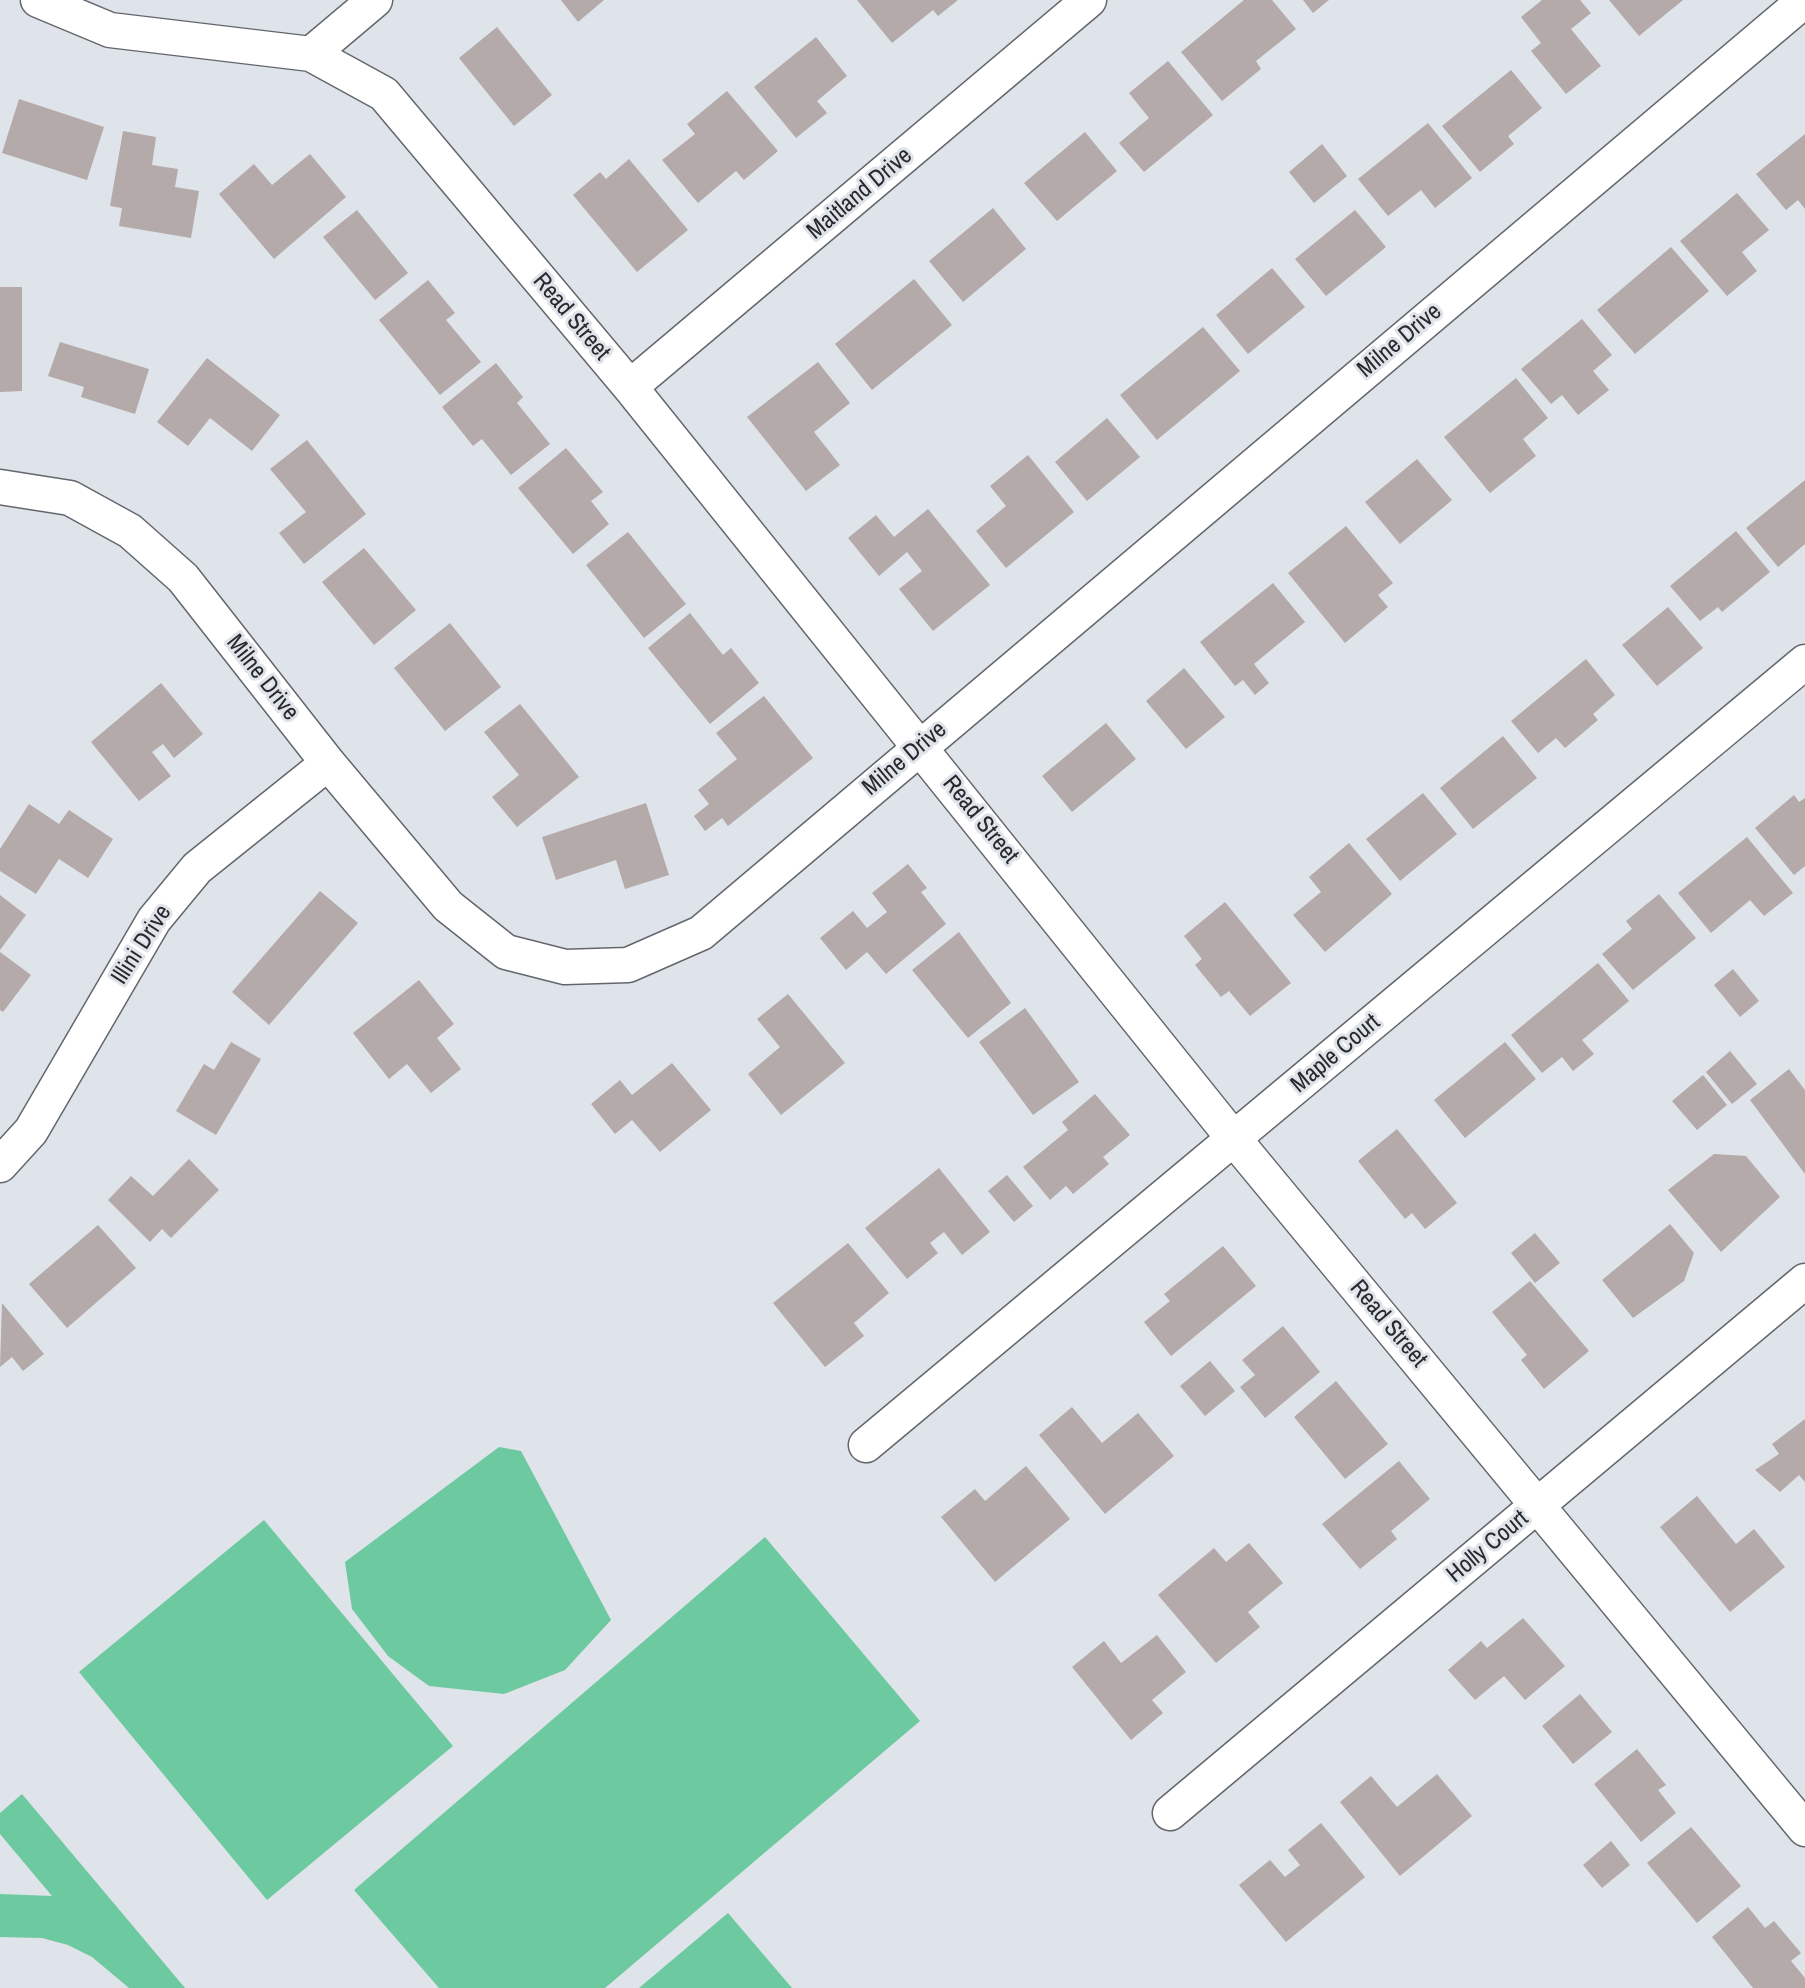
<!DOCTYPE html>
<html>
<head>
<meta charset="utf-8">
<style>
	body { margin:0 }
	canvas { display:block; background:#dfe3ea }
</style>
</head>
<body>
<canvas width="1805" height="1988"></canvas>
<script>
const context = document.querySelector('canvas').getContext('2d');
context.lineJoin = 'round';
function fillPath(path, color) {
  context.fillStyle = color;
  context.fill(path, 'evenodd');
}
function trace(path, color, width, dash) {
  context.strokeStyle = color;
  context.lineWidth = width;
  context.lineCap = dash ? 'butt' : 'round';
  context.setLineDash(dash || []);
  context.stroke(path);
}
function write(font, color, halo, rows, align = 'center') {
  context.font = font + ' "Archivo Narrow",sans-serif';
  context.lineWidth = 6;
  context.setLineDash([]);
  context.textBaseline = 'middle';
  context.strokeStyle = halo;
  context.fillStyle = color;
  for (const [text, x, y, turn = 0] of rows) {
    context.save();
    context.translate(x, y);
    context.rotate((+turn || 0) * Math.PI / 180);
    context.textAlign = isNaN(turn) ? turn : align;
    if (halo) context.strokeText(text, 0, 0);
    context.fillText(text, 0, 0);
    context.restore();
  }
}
fillPath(new Path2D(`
	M499 1447 521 1451 611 1620 565 1670 504 1694 429 1686 388 1656 352 1609 345 1562Z
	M264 1520 453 1746 267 1900 79 1672Z
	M765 1537 920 1721 605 1988H439L354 1890Z
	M22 1794 185 1988H129L92 1957 68 1945 42 1938 0 1937V1894L52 1896 0 1834V1813Z
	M728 1913 792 1988H639Z`), '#6dc99f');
fillPath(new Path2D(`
	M561 0H604L578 22Z
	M857 0H958L938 16 933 10 892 43Z
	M1244 0H1272L1296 29 1256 61 1261 69 1222 101 1181 52Z
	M1303 0H1329L1313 13Z
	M1542 0H1580L1591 13 1571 29 1601 66 1566 94 1531 51 1541 43 1521 17Z
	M1609 0H1683L1639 36Z
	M497 27 552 95 514 126 459 58Z
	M816 37 847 76 817 101 827 113 796 138 754 87Z
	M1168 61 1213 115 1144 172 1119 143 1149 118 1129 93Z
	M1511 70 1542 108 1508 136 1514 144 1480 172 1442 126Z
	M727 91 778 151 744 180 736 171 698 203 662 160 695 134 687 124Z
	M19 99 104 127 87 180 2 153Z
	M1428 123 1472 178 1435 208 1421 190 1388 216 1358 179Z
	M123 131 156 137 152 165 178 169 175 187 199 191 191 238 119 226 122 208 110 206Z
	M1085 132 1117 171 1057 221 1024 183Z
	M1805 134V209L1798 200 1786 210 1756 174Z
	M1322 144 1347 176 1314 203 1289 172Z
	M310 154 346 197 274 259 219 194 254 164 272 185Z
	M629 159 688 230 637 272 573 195 600 172 606 179Z
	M1737 193 1769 230 1742 252 1757 271 1727 296 1680 241Z
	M993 208 1026 249 963 302 929 261Z
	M357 210 408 273 375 300 323 237Z
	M1355 210 1386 247 1326 296 1295 259Z
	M1671 247 1709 291 1635 354 1597 310Z
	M1272 268 1305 307 1248 354 1216 315Z
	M914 279 952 325 872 390 835 344Z
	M428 280 455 313 446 320 481 362 440 395 379 320Z
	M0 287H22V391L0 392Z
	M1582 319 1612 355 1593 371 1609 390 1578 415 1562 395 1551 404 1521 369Z
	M1203 327 1240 371 1157 440 1120 395Z
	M60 342 149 369 135 414 81 397 84 387 48 376Z
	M207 358 280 415 252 451 210 418 188 446 157 422Z
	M818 362 850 403 814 432 840 465 806 491 747 417Z
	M496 363 523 397 517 403 550 444 511 475 482 439 473 446 442 407Z
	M1516 378 1548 418 1523 439 1536 456 1490 493 1444 437Z
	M1107 418 1140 457 1087 501 1055 462Z
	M307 440 366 514 304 564 279 533 306 512 270 469Z
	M566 448 603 492 591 501 609 524 573 554 518 488Z
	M1028 455 1074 512 1006 568 976 531 1006 506 990 486Z
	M1417 459 1452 500 1400 544 1365 502Z
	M1805 480V544L1778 567 1746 528Z
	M928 509 990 585 933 631 899 589 922 571 907 552 879 576 848 538 876 515 894 537Z
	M1346 526 1393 583 1378 595 1388 607 1345 643 1288 573Z
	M1736 531 1770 572 1722 612 1718 607 1700 621 1670 586Z
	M628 532 686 604 644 638 586 565Z
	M364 548 416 610 374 645 322 582Z
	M1273 583 1305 622 1254 664 1269 683 1255 695 1243 680 1235 686 1200 642Z
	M1668 607 1703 648 1657 686 1622 645Z
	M690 613 723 655 731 648 759 683 710 724 648 648Z
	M450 623 501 687 445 731 394 668Z
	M1586 659 1615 695 1593 714 1598 720 1565 748 1556 738 1538 753 1511 721Z
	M1184 668 1225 717 1186 749 1146 701Z
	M161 683 203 734 174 758 163 744 152 752 171 776 139 801 91 742Z
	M764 696 813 758 728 826 722 818 705 831 694 816 709 804 698 790 737 759 716 733Z
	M520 704 579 777 517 827 492 797 519 775 484 732Z
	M1106 723 1136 759 1072 812 1042 776Z
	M1503 736 1537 778 1473 829 1440 788Z
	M1423 793 1457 834 1400 881 1366 839Z
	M1794 795 1799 802 1805 798V866L1794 875 1755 828Z
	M646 803 669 875 625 889 616 860 556 880 542 837Z
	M29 804 59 824 69 810 113 839 88 878 59 859 36 894 0 871V849Z
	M1747 837 1793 893 1764 916 1750 900 1711 933 1678 893Z
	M1349 843 1392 894 1325 952 1293 915 1321 892 1309 877Z
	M908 864 927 888 921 892 946 924 886 974 867 952 846 970 820 938 853 911 867 928 887 912 872 893Z
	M320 891 358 923 269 1025 232 992Z
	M1659 894 1696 938 1633 990 1602 954 1632 929 1626 921Z
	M0 895 26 915 0 950Z
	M1225 902 1291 983 1250 1016 1229 991 1221 997 1195 965 1202 959 1184 936Z
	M959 932 1011 1003 968 1038 912 970Z
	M0 952 31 975 3 1012 0 1010Z
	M1598 963 1629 1001 1582 1040 1594 1054 1573 1071 1562 1057 1542 1073 1511 1035Z
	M1733 969 1759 1001 1740 1017 1714 985Z
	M419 980 454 1024 437 1038 461 1069 431 1093 407 1064 389 1079 353 1033Z
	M788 994 845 1063 781 1115 748 1074 780 1047 757 1019Z
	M1025 1008 1079 1082 1033 1115 979 1042Z
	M231 1042 261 1059 216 1135 176 1111 204 1064 214 1070Z
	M1505 1042 1536 1079 1465 1138 1434 1100Z
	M1730 1051 1757 1084 1732 1104 1706 1072Z
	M672 1063 711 1110 660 1152 632 1120 615 1134 591 1104 620 1080 632 1095Z
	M1789 1069 1805 1090V1174L1750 1100Z
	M1703 1075 1727 1105 1697 1130 1672 1101Z
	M1095 1094 1130 1135 1103 1157 1109 1164 1073 1194 1066 1186 1050 1200 1023 1167 1068 1130 1062 1122Z
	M1397 1129 1457 1203 1425 1229 1412 1213 1405 1219 1358 1161Z
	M1714 1154 1746 1156 1780 1197 1721 1252 1668 1190Z
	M189 1159 219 1190 171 1238 162 1229 150 1242 108 1200 131 1176 153 1196Z
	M939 1168 990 1232 962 1255 944 1232 930 1243 938 1253 907 1279 865 1228Z
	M1007 1175 1033 1206 1014 1222 988 1191Z
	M1670 1224 1694 1253 1684 1281 1633 1318 1602 1280Z
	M98 1225 136 1268 67 1328 29 1284Z
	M1535 1233 1560 1263 1535 1283 1511 1253Z
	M848 1243 889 1293 854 1323 864 1336 825 1367 773 1303Z
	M1223 1246 1256 1286 1171 1356 1144 1322 1170 1301 1164 1294Z
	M1530 1281 1589 1351 1544 1389 1521 1360 1527 1355 1492 1312Z
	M2 1303 44 1354 23 1371 12 1357 0 1367Z
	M1283 1326 1320 1372 1265 1418 1240 1387 1255 1375 1242 1360Z
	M1210 1361 1235 1391 1205 1416 1180 1386Z
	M1336 1381 1388 1444 1345 1479 1294 1417Z
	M1072 1407 1102 1443 1138 1413 1174 1456 1105 1514 1039 1435Z
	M1805 1419V1482L1799 1475 1780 1492 1755 1470 1779 1454 1772 1444Z
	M1399 1461 1430 1499 1391 1531 1397 1539 1360 1569 1322 1524Z
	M1026 1466 1070 1519 995 1582 941 1517 975 1489 985 1501Z
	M1697 1496 1736 1544 1754 1529 1785 1567 1730 1612 1660 1527Z
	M1249 1543 1283 1583 1248 1612 1260 1627 1216 1663 1158 1595 1214 1548 1226 1562Z
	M1523 1618 1565 1666 1525 1700 1504 1676 1475 1700 1448 1670 1481 1641 1487 1648Z
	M1157 1635 1186 1672 1152 1700 1163 1713 1131 1740 1072 1667 1104 1641 1121 1663Z
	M1580 1694 1612 1732 1573 1764 1542 1726Z
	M1637 1749 1666 1785 1658 1790 1676 1813 1641 1842 1594 1784Z
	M1437 1774 1472 1816 1400 1876 1340 1802 1371 1776 1397 1807Z
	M1321 1823 1365 1877 1286 1942 1239 1885 1270 1860 1285 1877 1300 1865 1288 1850Z
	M1691 1827 1741 1886 1697 1923 1647 1863Z
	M1611 1841 1630 1865 1602 1888 1583 1865Z
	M1748 1907 1765 1928 1774 1921 1801 1953 1791 1961 1805 1978V1988H1753L1712 1937Z`), '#b3aaa9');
const street = new Path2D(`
	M38 0 110 30 311 54 384 94 630 387 1234 1139 1805 1829
	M311 54 375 0
	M630 387 1089 0
	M0 487 70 498 130 531 183 578 328 763 448 906 506 952 565 967 628 965 701 933 1805 0
	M0 1165 31 1131 154 920 197 868 328 763
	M866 1445 1805 662
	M1170 1813 1805 1281`);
trace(street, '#63676d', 37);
trace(street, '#fff', 34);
write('24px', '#28292c', '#dfe3ea', [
	["Maitland Drive",860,194,-40],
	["Read Street",571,317,50],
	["Milne Drive",1400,341,-40],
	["Milne Drive",262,678,52],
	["Milne Drive",905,759,-40],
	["Read Street",980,820,51],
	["Illini Drive",142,945,-57],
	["Maple Court",1336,1054,-40],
	["Read Street",1388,1324,50],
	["Holly Court",1488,1547,-40]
]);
</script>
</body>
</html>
